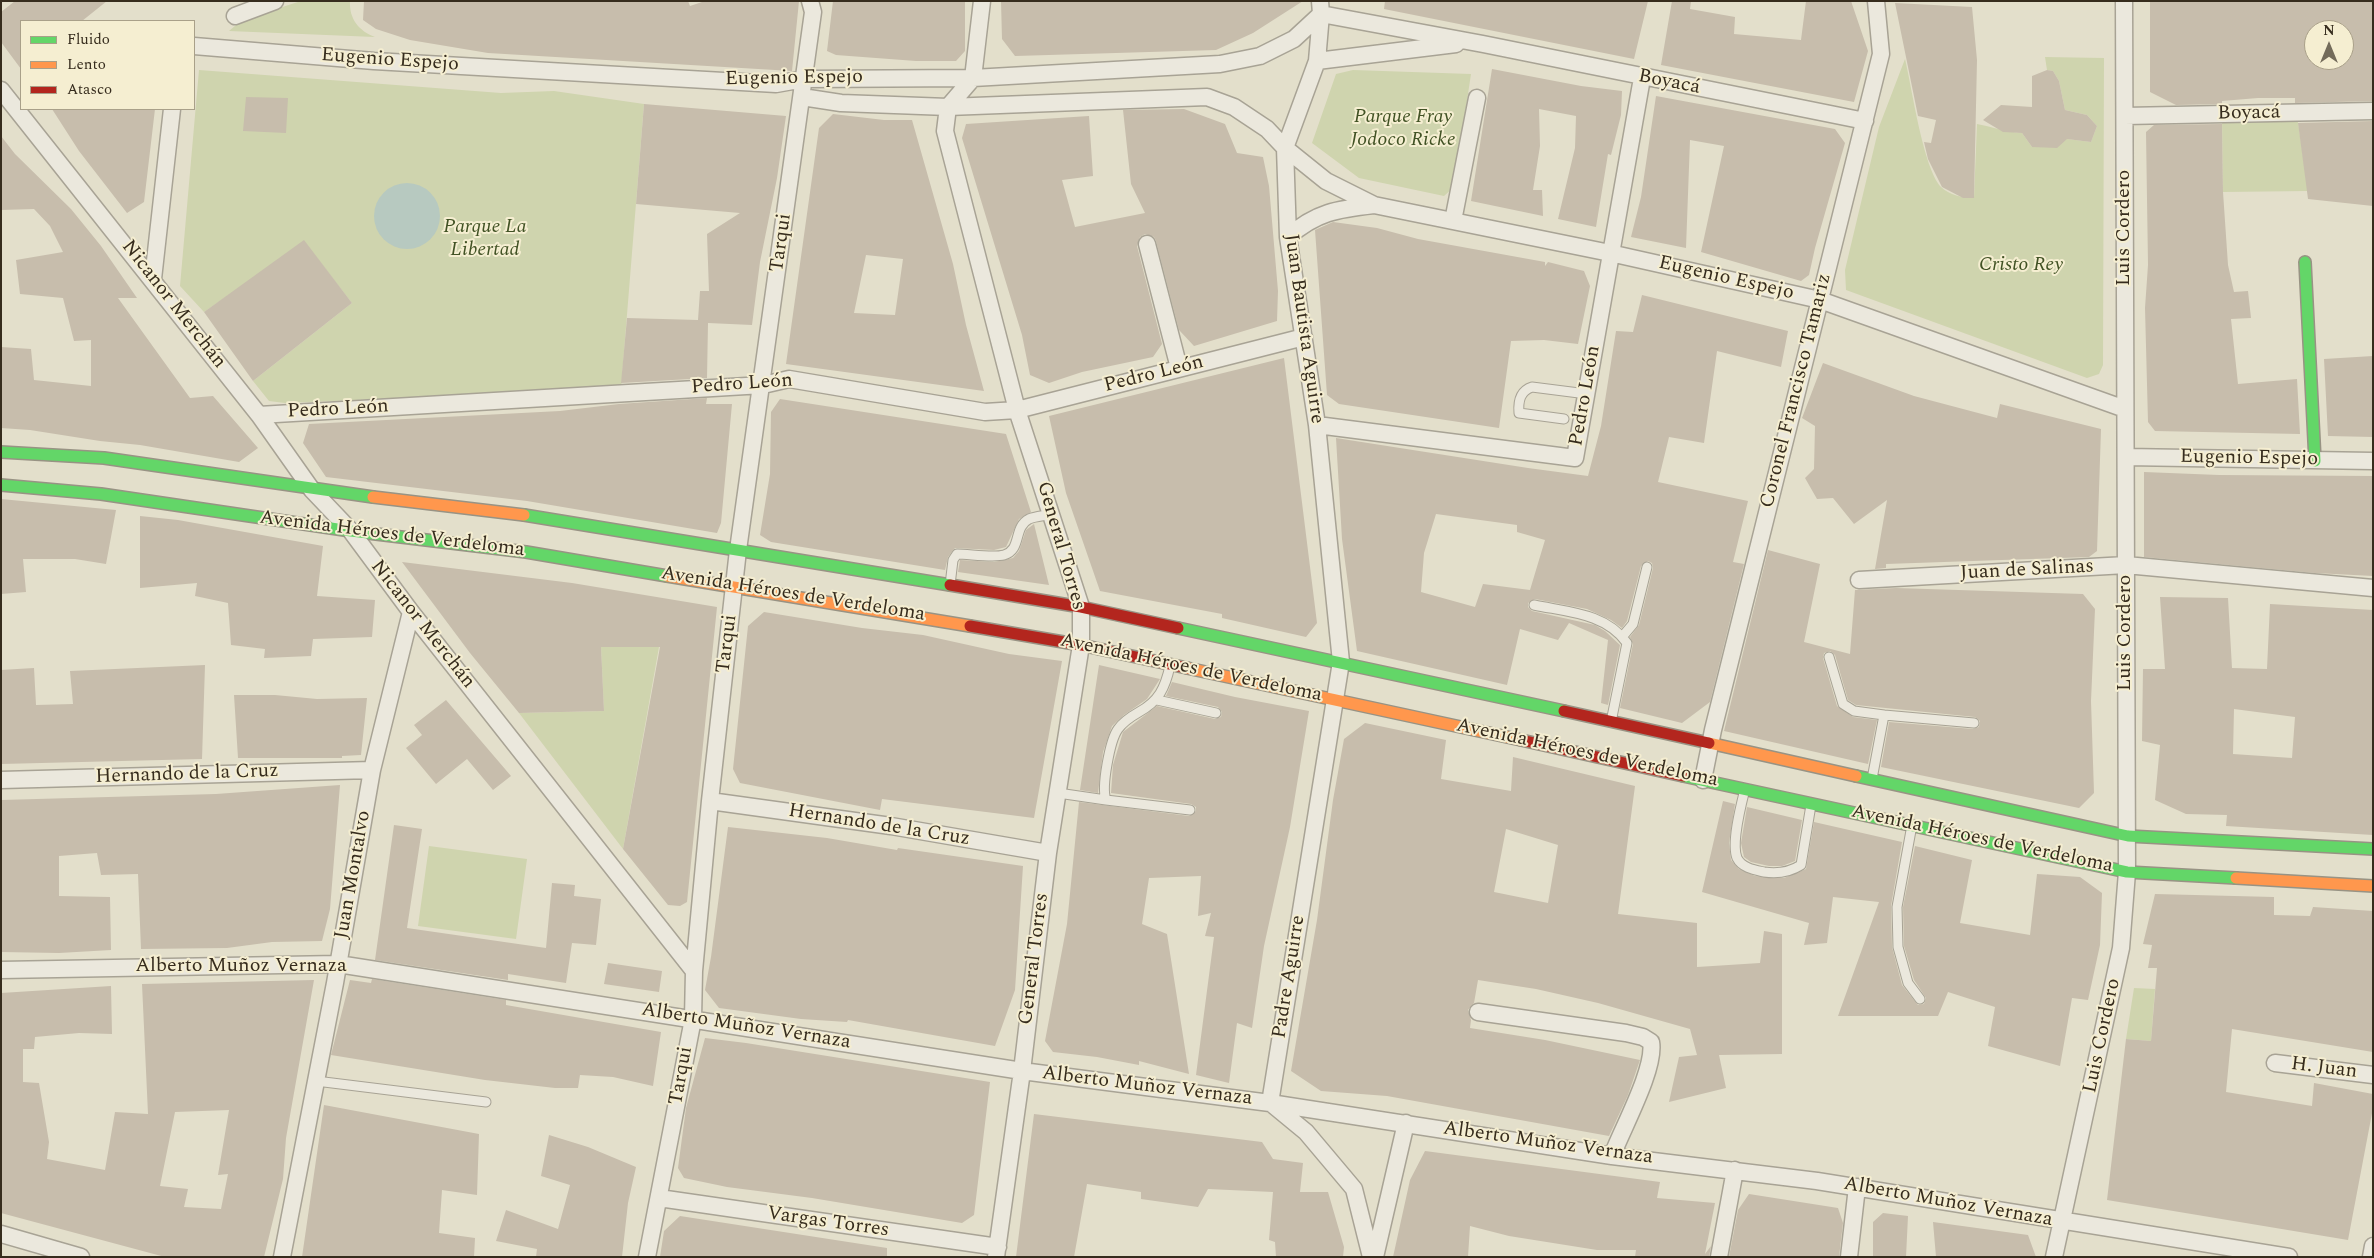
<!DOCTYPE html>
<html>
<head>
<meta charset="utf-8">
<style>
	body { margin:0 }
	#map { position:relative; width:2374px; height:1258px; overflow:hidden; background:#e3dfcb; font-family:Spectral,serif }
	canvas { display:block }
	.frame { position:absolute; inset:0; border:2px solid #362c1d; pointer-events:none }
	.legend { position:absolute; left:20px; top:20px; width:175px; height:90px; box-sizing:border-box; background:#f5eed1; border:1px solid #a9a089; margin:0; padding:6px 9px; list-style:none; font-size:15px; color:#362c1d }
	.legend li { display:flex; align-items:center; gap:10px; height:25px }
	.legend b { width:25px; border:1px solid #a9a089 }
	.north { position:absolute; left:2304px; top:20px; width:50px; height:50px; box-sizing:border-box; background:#f5eed1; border:1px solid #a9a089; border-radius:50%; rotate:0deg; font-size:14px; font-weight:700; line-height:20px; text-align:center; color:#362c1d }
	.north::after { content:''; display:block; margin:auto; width:18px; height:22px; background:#736b5a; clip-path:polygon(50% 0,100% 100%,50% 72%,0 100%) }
</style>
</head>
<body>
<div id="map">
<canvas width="2374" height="1258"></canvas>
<div class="frame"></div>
<ul class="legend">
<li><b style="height:6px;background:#63d668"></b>Fluido</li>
<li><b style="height:6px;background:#ff974d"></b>Lento</li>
<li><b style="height:6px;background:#b3261e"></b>Atasco</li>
</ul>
<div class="north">N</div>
</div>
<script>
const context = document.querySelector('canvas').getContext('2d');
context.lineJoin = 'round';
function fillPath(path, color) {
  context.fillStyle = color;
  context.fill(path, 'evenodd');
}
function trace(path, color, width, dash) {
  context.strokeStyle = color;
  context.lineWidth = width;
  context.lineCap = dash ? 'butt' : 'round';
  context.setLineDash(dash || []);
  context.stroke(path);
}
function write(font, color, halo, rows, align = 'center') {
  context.font = font + ' Spectral,serif';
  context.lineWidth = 4;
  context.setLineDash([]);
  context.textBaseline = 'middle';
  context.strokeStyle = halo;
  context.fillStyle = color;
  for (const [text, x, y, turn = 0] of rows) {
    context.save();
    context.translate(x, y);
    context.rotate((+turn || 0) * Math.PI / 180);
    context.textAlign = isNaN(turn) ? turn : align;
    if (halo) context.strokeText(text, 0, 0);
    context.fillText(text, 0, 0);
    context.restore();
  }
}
fillPath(new Path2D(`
	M301 1H350C349 19 359 31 375 37L229 31 242 20Z
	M2045 57 2104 58 2103 365 2099 374 2087 378 1846 290 1845 270 1879 127 1905 59C1912 88 1923 167 1941 187 1949 195 1963 198 1974 198L1977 124C1993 127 2006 132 2022 133L2032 147 2067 139 2091 142 2097 126 2087 115 2065 110 2059 81 2053 71 2047 70Z
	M199 70 501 93 554 91 644 104 621 389 285 403 269 401 253 381 352 303 305 243 204 312 180 286Z
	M1353 70 1471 74 1454 187 1444 196 1359 178 1312 143 1336 74Z
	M2222 119 2298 122 2308 191 2223 192Z
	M624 645 659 647 623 849 519 713 604 711 601 647Z
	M429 846 527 859 516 939 418 926Z
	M2134 988 2155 989 2151 1041 2126 1039Z`), '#cfd4ae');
fillPath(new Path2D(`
	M374 216a33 33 0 1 1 66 0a33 33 0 1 1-66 0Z`), '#b7c9c0');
fillPath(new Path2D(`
	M15 1H107L82 21H21V69L1 42V12Z
	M364 1H688L690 6 705 1H799L792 71 488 53 410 40 376 29 363 20Z
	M833 1H965V51L956 61H916L836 55 827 51Z
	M1001 1H1303L1253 33 1216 50 1015 56 1002 39Z
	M1385 1H1648L1634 59 1384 9Z
	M1672 1H1691L1690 9 1735 17 1734 34 1801 40 1806 1H1851L1868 51 1854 102 1661 65Z
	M2150 1H2373V101L2295 103V98H2258L2222 101V104L2176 105 2150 92ZM2314 30H2344V60H2314Z
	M1895 3 1972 7 1977 60 1974 198H1963L1942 187 1928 159 1924 142 1931 143 1936 120 1918 116Z
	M1492 69 1581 86 1622 91 1621 115 1611 155 1608 154 1596 227 1558 219 1575 148 1576 116 1539 109 1540 146 1533 190H1542L1543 216 1471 201Z
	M2047 70 2053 71 2059 81 2065 110 2087 115 2097 126 2091 142 2067 139 2057 148 2032 147 2022 133 2003 132 1983 120 2001 105 2032 107V76Z
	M1656 96 1835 129 1845 143 1815 248 1809 275 1801 281 1701 252 1724 146 1690 140 1686 248 1631 237 1641 197Z
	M246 97 288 98 286 133 243 131Z
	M644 104 786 116 777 178 760 262 752 325 708 323 707 378 621 383 627 318 698 320 700 291H709L707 234 740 213 636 204Z
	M52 109H155L144 202 127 213 79 151Z
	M1184 109 1225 124 1237 153 1263 157 1269 186 1278 291 1277 321 1194 346 1179 330 1156 241 1154 237 1145 234 1140 237 1137 246 1162 344 1153 357 1082 372 1049 383 1030 375 1022 335 962 138 966 124 1089 116 1093 176 1062 180 1075 227 1145 213 1131 184 1123 110Z
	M833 114 884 120H912L953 264 966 325 984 391 786 364 819 128ZM866 255 903 259 895 315 854 313Z
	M2373 121V206L2308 199 2298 123Z
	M2222 124 2223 192 2228 265 2234 292 2248 291 2251 318 2231 319 2238 384 2297 379 2300 434 2155 431 2148 422 2145 308 2148 265 2146 132 2154 125Z
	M1 136 15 154 71 209 101 246 137 298H118L190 398 213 396 258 448 239 462 140 445 100 441 30 430 1 428V347L31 349 34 380 91 386V340L74 341 63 298 20 294 16 260 63 252 50 226 34 209 1 210Z
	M1333 222 1377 228 1418 239 1545 262V266L1548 262 1584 271 1590 286 1578 344 1544 340 1511 341 1499 428 1339 404 1327 395 1315 230Z
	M304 240 352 303 253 381 204 312Z
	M1642 295 1788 331 1781 367 1717 351 1704 443 1669 437 1658 482 1748 501 1733 562 1744 564 1710 702 1682 723 1620 708 1633 644 1630 637 1639 625 1653 568 1652 563 1648 561 1641 566 1627 621 1622 628 1611 620 1587 609 1535 599 1528 603V607L1532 611 1595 625 1605 631 1620 645 1608 705 1601 703 1608 640 1569 623 1558 640 1520 629 1507 685 1357 651 1342 539 1336 438 1528 468 1588 476 1601 426 1616 331 1633 332ZM1436 514 1517 525V532L1545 540 1530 590 1483 584 1475 607 1421 592 1424 553Z
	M2373 356V437L2328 436 2324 359Z
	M1284 358 1317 623 1306 637 1222 618V614L1100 591 1066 493 1049 416Z
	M1823 363 1914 396 1997 418 2000 404 2101 429 2097 551 2089 557 1886 564V568L1875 569 1887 500 1854 524 1833 498 1817 499 1805 478 1814 469 1815 426 1802 418Z
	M707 398 706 404H732L721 523 717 533 527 501 326 477 303 443 309 424 560 411 619 404Z
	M780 399 1006 434 1031 512 1019 519 1006 547 994 550 955 548 948 557 945 570 771 542 760 535 770 474 771 412Z
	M2144 472 2219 475 2373 476V576L2315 573 2144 557Z
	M1 499 116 510 106 564 75 559H23L26 592 1 594Z
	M140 516 178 520 323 546 317 596 375 600 372 637 313 639 311 656 264 658 265 649 231 645 228 603 195 596 197 583 140 588Z
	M1034 524 1049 585 958 572 960 560 994 562 1013 558 1019 551 1026 530Z
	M1768 550 1820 564 1804 642 1850 654 1855 590 1896 588 2083 594 2095 609 2091 701 2094 793 2079 808 1881 767 1889 722 1973 729 1979 727 1980 721 1975 717 1856 705 1848 700 1835 655 1830 651 1824 653 1823 658 1837 706 1853 717 1877 720 1868 764 1724 731Z
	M402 562 572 583 717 607 687 902 680 906 668 905 623 849 660 647H601L604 711 519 713 470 653Z
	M2160 597 2228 598 2232 668 2267 669 2270 604 2373 610V835L2226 826 2227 815 2186 814 2155 800 2160 745 2142 741 2143 669H2165ZM2234 709 2295 717 2292 758 2233 754Z
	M764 612 862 628 923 635 1009 654 1062 661 1034 818 882 799 880 810 740 783 733 769 748 626Z
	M205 665 202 759 1 764V670L34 668 36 705 73 704 70 671Z
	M1099 665 1160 679 1147 699 1124 715 1112 726 1103 752 1098 793 1080 790Z
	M1172 682 1235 697 1309 711 1290 827 1264 946 1252 1028 1237 1023 1229 1083 1196 1075 1214 937 1205 936 1211 913 1198 916 1201 876 1149 878 1142 924 1167 934 1189 1074 1139 1061V1065L1097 1057 1053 1052 1045 1041 1067 924 1079 802 1189 816 1196 811V807L1191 804 1111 793 1113 765 1123 732 1157 706 1215 719 1221 717 1222 712 1218 707 1166 696Z
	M234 695H275L317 699 367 698 361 755 342 756V758H238Z
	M446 700 511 776 493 790 467 759 436 784 406 748 422 735 414 725Z
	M1365 723 1446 740 1441 779 1511 791 1513 757 1635 786 1618 914 1697 923V967L1760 963 1764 931 1782 934V1054L1719 1055 1726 1088 1669 1102 1679 1057 1697 1055 1690 1029 1598 1003 1536 989 1478 980 1474 1003 1468 1010 1471 1020 1470 1028 1545 1040 1640 1060 1628 1095 1609 1136 1387 1096 1321 1091 1291 1071 1317 920 1333 800 1344 739ZM1506 829 1558 845 1548 903 1494 892Z
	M340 785 330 909 322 941 272 942 227 948 141 949 138 874 101 875 97 853 59 856V896L110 897 111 950 59 953 1 952V800L216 794Z
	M1723 801 1735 804 1729 843 1731 860 1739 869 1755 876 1784 878 1806 869 1814 822 1902 842 1891 906 1892 947 1902 985 1918 1005 1924 1004 1926 998 1914 980 1904 946 1903 907 1915 846 1972 860 1960 923 2030 935 2037 874 2080 877 2102 893 2100 945 2088 1000 2072 998 2060 1066 1988 1046 1995 1007 1948 992 1938 1016H1838L1879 902 1833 897 1827 943 1804 945 1809 923 1702 892Z
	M1747 807 1802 820 1795 861 1782 866H1769L1751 862 1744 857 1741 843Z
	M394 825 422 829 407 928 546 948 552 883 575 885 574 896 601 899 596 945 572 943 566 983 508 974V980L375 960Z
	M728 827 827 838 897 850 898 848 1023 866 1015 990 995 1046 848 1020 847 1022 801 1019 719 1008 705 990 711 957Z
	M2155 894 2274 897V915L2310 916 2313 907 2373 911V1052L2232 1029 2226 1092 2312 1106 2314 1083 2373 1094V1108L2348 1240 2107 1200 2126 1039 2151 1041 2157 968H2148L2152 945 2143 944Z
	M608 963 662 971 659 992 604 984Z
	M372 979 506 1000V1005L661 1032 653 1086 613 1077 580 1075 578 1088H555L485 1080 331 1055 350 980 371 983Z
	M314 980 286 1138 283 1179 264 1257H165L1 1213V993L111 986 112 1034 79 1033 35 1037 34 1049H23V1082L39 1083 49 1142 47 1159 105 1170 115 1112 148 1114 142 984ZM229 1110 218 1175 228 1174 221 1209 184 1207 188 1189 160 1186 175 1112Z
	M705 1038 746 1043 990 1082 974 1215 962 1223 812 1198 727 1187 684 1178 678 1168 686 1108Z
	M324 1105 479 1134 477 1195 442 1190 439 1233 475 1238 474 1257H302Z
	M1034 1114 1262 1142 1273 1159 1303 1163 1300 1192H1328L1344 1247 1343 1257H1276L1275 1242 1269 1240 1273 1192 1208 1189 1198 1207 1141 1199V1192L1087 1184 1074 1257H1016Z
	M549 1135 588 1147 636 1167 628 1203 622 1257H536L537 1249 496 1241 506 1210 558 1229 570 1185 541 1176Z
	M1425 1151 1660 1182 1657 1198 1715 1203 1705 1254 1711 1246 1709 1257H1635L1636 1250H1597L1509 1236 1470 1226 1468 1257H1393L1410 1180Z
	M1749 1194 1838 1208 1843 1223 1839 1257H1729L1738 1210Z
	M1883 1213 1908 1216 1906 1257H1873V1222Z
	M680 1216 887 1248V1257H660L664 1231Z
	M1933 1222 2028 1235 2036 1257H1936Z`), '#c7bdac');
const lane = new Path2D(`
	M1564 419 1519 413C1518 401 1520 391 1532 387L1587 394
	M950 585 953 560 957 554C969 554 993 558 1004 555 1022 550 1013 527 1029 519 1036 516 1045 516 1052 514
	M1534 605C1567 612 1606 613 1627 643L1611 722
	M1622 637 1633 624 1647 567
	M1829 657 1843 704 1854 711 1884 715
	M1170 666C1165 688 1159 701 1139 712 1132 716 1123 722 1118 729 1110 740 1101 787 1106 800L1190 810
	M1157 700 1216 713
	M1872 779 1884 715 1974 723
	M1745 789C1741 805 1731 843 1737 858 1742 868 1755 870 1764 872 1777 874 1790 872 1801 865L1811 805
	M1058 793 1106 800
	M1912 825 1897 907 1898 947 1908 983 1920 999
	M316 1081 486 1102`);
const street = new Path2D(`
	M982 1 973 78 948 107 945 131 1017 410 1081 607V645L1048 853 1022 1071 996 1257
	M235 16 275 1
	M194 46 374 61 776 84 804 79 973 78 1220 64 1260 56 1294 39 1321 14 1483 44 1865 121
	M1317 61 1456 44
	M1 90 259 415 312 490 351 531 411 612 694 971
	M802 97 841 103 948 107 1207 97 1234 107 1267 129 1285 148 1326 181 1374 205
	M2125 116 2373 111
	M1453 221 1477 98
	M1288 237C1316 212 1338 209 1374 205L1610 253 1820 300 2125 409
	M1147 244 1179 368
	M153 279 172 109
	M259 415 763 385 789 379 985 412 1017 410 1304 337
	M1317 425 1575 458 1642 78
	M2126 457 2373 461
	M1859 580 2126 565 2373 588
	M1 780 372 770
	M1703 780 1713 730 1881 54 1876 1
	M710 801 891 826 1048 853
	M1 970 338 964 1022 1071 1270 1103 1612 1156 1817 1181 2289 1257
	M1478 1012 1626 1033 1643 1037 1651 1042C1656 1068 1622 1129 1612 1156
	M2275 1063 2373 1075
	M1270 1103 1341 662 1317 425 1288 237 1285 148 1317 61 1321 14 1320 1
	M1272 1104 1306 1132 1354 1189 1371 1257
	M659 1198 998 1247
	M1 1234 81 1257
	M282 1257 335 983 372 770 411 612
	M647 1257 693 1019 694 971 710 801 738 550 813 12 810 1
	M1375 1257 1406 1123
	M1719 1257 1735 1170
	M1849 1257 1857 1187
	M2054 1257 2121 948 2127 872 2124 1
	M2371 1257 2373 1246`);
const fast = new Path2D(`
	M2305 262 2315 461
	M1 452 104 458 373 497
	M1 485 101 494 351 531 526 552 667 576
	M524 515 950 585
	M1178 628 1564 711
	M1683 776 2127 872 2236 878
	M1856 776 2128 836 2373 849`);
const slow = new Path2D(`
	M373 497 524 515
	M667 576 970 626
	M1187 668 1521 740
	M1709 743 1856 776
	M2236 878 2373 886`);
const jam = new Path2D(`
	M950 585 1081 607 1178 628
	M970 626 1081 645 1187 668
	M1564 711 1709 743
	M1521 740 1683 776`);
trace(lane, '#a8a395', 11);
trace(street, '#a8a395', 19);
trace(fast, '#989384', 14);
trace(slow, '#989384', 14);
trace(jam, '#989384', 14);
trace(lane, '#ebe8dd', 9);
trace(street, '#ebe8dd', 16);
trace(fast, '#63d668', 11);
trace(slow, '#ff974d', 11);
trace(jam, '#b3261e', 11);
write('20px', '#362c1d', '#f5eed1', [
	["Eugenio Espejo",390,61,4],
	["Eugenio Espejo",794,79,-1],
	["Boyacá",1669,83,11],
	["Boyacá",2249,114,-1],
	["Luis Cordero",2125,228,-90],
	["Tarqui",782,243,-82],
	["Eugenio Espejo",1726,279,13],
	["Nicanor Merchán",173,305,52],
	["Juan Bautista Aguirre",1303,329,82],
	["Pedro León",1154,375,-14],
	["Pedro León",742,385,-4],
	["Coronel Francisco Tamariz",1797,391,-76],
	["Pedro León",1586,396,-80],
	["Pedro León",338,410,-3],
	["Eugenio Espejo",2249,459,1],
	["Avenida Héroes de Verdeloma",392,535,7],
	["General Torres",1060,546,74],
	["Juan de Salinas",2027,571,-3],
	["Avenida Héroes de Verdeloma",793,595,9],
	["Nicanor Merchán",422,625,52],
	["Luis Cordero",2126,633,-90],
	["Tarqui",728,644,-83],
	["Avenida Héroes de Verdeloma",1191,669,12],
	["Avenida Héroes de Verdeloma",1587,754,12],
	["Hernando de la Cruz",187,775,-2],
	["Hernando de la Cruz",879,826,9],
	["Avenida Héroes de Verdeloma",1982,840,12],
	["Juan Montalvo",354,875,-80],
	["General Torres",1035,959,-83],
	["Alberto Muñoz Vernaza",241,967],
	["Padre Aguirre",1290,977,-81],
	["Alberto Muñoz Vernaza",746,1027,9],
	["Luis Cordero",2103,1036,-78],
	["H. Juan",2324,1069,7],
	["Tarqui",682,1076,-80],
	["Alberto Muñoz Vernaza",1147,1087,7],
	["Alberto Muñoz Vernaza",1548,1144,8],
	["Alberto Muñoz Vernaza",1948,1203,10],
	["Vargas Torres",828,1223,8]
]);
write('italic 20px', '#415224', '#f5eed1', [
	["Parque Fray",1403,118],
	["Jodoco Ricke",1403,141],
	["Parque La",485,228],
	["Libertad",485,251],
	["Cristo Rey",2021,266]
]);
</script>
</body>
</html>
